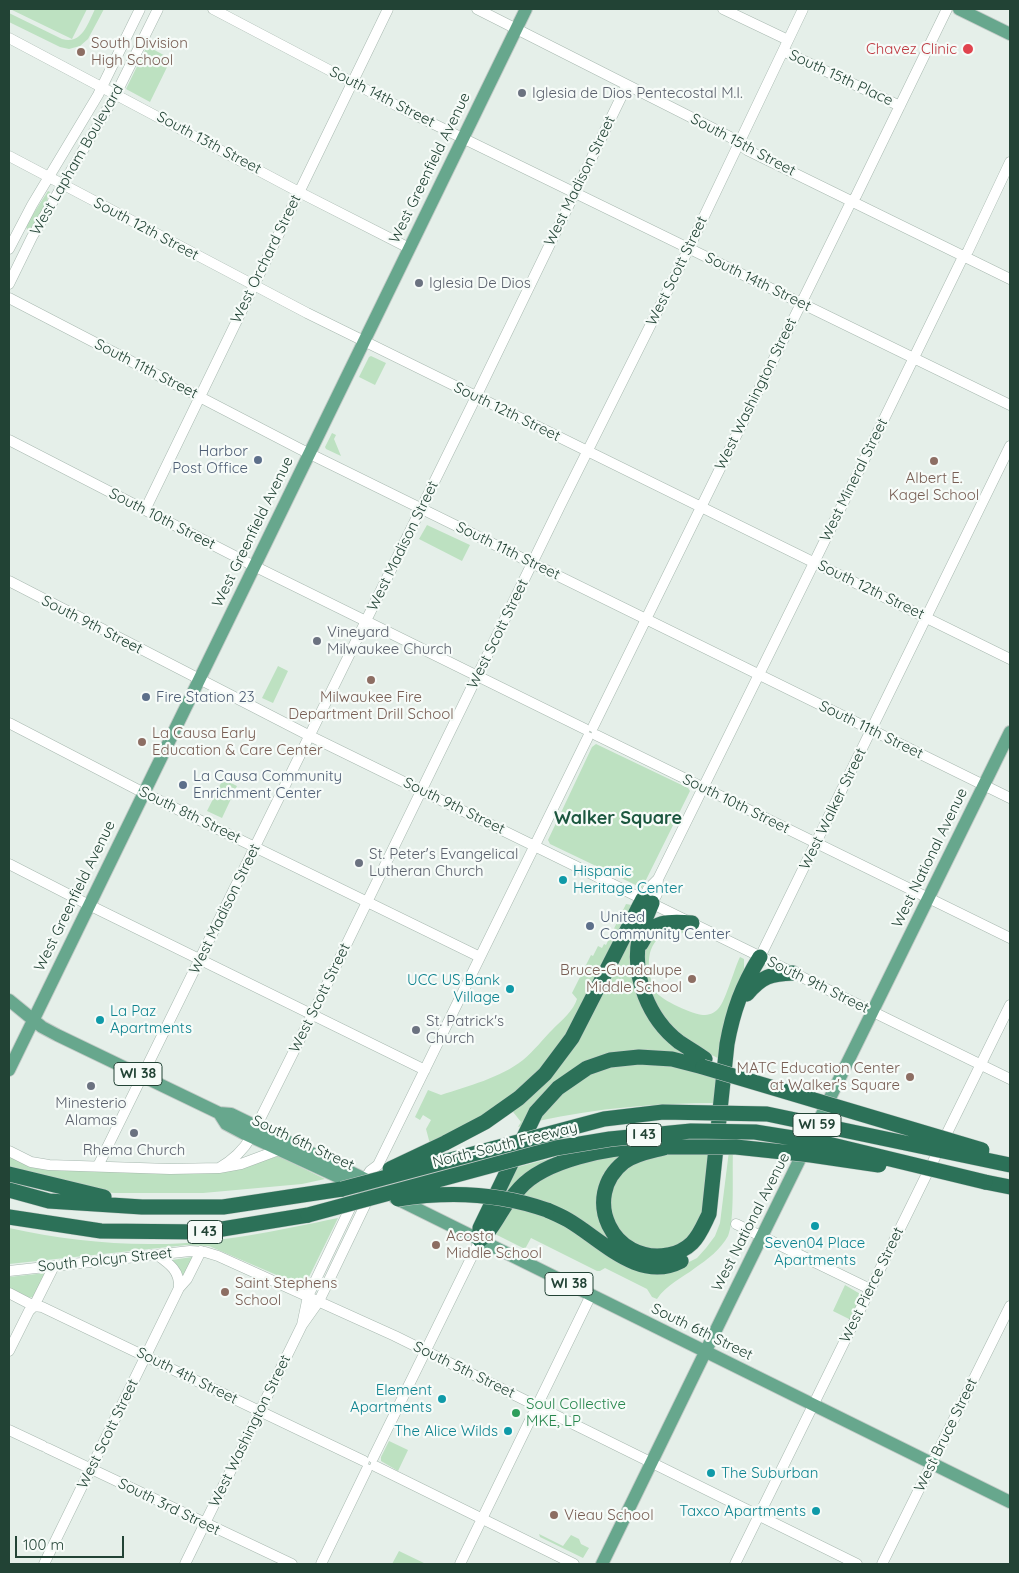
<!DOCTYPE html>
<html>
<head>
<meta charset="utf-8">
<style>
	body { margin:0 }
	#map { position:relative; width:1019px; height:1573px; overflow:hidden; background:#e5efe9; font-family:Quicksand,sans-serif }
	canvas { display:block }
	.frame { position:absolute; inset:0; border:10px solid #224335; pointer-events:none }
	.scale { position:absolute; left:15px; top:1536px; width:109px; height:22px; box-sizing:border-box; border:2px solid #224335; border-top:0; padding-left:6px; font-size:15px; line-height:18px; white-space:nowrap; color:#224335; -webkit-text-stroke:4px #f6fbf8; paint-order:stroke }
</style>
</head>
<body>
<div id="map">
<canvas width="1019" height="1573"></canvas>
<div class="frame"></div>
<div class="scale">100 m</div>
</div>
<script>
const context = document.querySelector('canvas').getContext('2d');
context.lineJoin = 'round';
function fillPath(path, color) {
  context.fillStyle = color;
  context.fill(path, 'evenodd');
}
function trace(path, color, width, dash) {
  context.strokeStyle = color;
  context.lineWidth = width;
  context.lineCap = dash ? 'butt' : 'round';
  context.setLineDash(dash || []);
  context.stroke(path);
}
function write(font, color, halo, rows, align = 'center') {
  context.font = font + ' Quicksand,sans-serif';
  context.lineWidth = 4.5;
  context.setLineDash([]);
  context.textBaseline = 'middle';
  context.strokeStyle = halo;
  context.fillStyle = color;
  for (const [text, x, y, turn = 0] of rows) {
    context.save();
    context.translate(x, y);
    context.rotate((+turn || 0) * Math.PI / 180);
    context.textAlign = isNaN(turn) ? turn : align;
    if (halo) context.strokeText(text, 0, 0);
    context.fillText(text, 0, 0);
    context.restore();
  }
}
fillPath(new Path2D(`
	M10 9H87L72 39Z
	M95 9H104L88 39 80 46 69 49 60 47 9 22V13L62 39C82 45 88 23 95 9Z
	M147 46 171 59 150 102 126 89Z
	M48 191 50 192 43 211 31 230H27L26 225Z
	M371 356 386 363 375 385 359 377 369 357Z
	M332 433 336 435 334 439 341 456 326 449 325 447Z
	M427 525 470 545 462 561 419 539Z
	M278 666 288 671 273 703 262 698Z
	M596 744 688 788 690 791 642 888 550 844 548 840 592 747Z
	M223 779 237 786 222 818 207 811Z
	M626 904 632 905 573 1029 527 1085 485 1115 430 1144 426 1129 431 1120 423 1115 420 1120 415 1117 428 1090 441 1095C468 1086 500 1078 523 1060 534 1051 543 1039 553 1029 561 1021 574 1010 577 999L572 993 591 955 593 956 598 946 602 948 604 944 606 945Z
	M637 921 641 995 701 1060 603 1058 525 1125 518 1127 521 1122 510 1108 530 1091Z
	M678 929 689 932C680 935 667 932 659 938 644 950 648 977 656 992 661 1000 694 1015 703 1015 709 1015 714 1013 717 1010 725 1004 734 969 740 957L744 959V973L723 1061 701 1049 677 1033 656 1009 643 972 646 942 656 931Z
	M641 1060 721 1077 718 1103C657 1103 598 1108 538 1121L551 1102 591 1070Z
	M638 1150 639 1152C569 1175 604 1279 676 1257 691 1253 703 1241 709 1227 717 1207 717 1177 719 1155H722C719 1177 719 1202 712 1223 708 1236 698 1248 686 1255 641 1278 602 1235 566 1214 551 1206 536 1201 520 1196 557 1162 590 1157 638 1150Z
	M713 1151 704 1217 682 1246 645 1252 616 1231 608 1197 619 1173 650 1154Z
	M729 1151 733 1152C732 1171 735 1221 728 1236 721 1249 707 1260 695 1268 682 1278 666 1285 657 1299L652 1297 647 1289 605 1268 600 1271H597L531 1238 525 1249 495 1234 513 1204 535 1210 614 1255 683 1265 697 1258 706 1248 715 1236 720 1223Z
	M9 1156 24 1162 209 1173C233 1171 255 1164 278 1156L325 1179 302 1184 203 1193H115L88 1191 9 1169Z
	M556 1157 501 1204 514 1168Z
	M338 1218 307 1281 305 1284 301 1283 300 1285 209 1246 187 1245 9 1264V1228C54 1238 102 1244 149 1244 212 1245 276 1231 338 1218Z
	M192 1257 193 1258 183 1277 172 1260Z
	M46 1273 33 1297 28 1298 9 1288V1277Z
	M845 1285 862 1295 851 1320 833 1311Z
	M389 1441 408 1450 398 1471 381 1461V1457Z
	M539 1534 563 1546 571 1535 579 1539 581 1544 589 1548 583 1558 540 1537Z
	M399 1551 426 1564H392Z`), '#bde1c1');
const minor = new Path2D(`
	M213 9 405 110 1010 405
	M477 9 730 137 747 150 1010 279
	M723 9 788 40
	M9 38 299 192 409 248
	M783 51 900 106
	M9 156 307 313 1010 659
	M9 249 32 205 98 95 140 9
	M9 284 32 237 116 94 158 9
	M9 298 300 449 1010 798
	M9 440 254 566 585 729
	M145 510 388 9
	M9 581 310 736 1010 1079
	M9 723 144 793 480 957
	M593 727 849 206 856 196 947 9
	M596 735 1010 938
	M9 864 89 905 425 1070
	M643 899 648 889 658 879 810 571 961 261 968 251 1010 162
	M652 903 657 894 658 879
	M760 957 1010 446
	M9 1151 31 1162 49 1165 170 1169 219 1168 241 1164 284 1148
	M98 1166 472 405 627 85
	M219 1168C233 1160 243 1151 251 1137L312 1015 560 506 689 248 803 9
	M362 1184 370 1171 378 1165 588 737
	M736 1224 870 1289
	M157 1255C170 1264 180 1271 179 1288
	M9 1271 190 1251 205 1252 218 1256 395 1336 857 1564
	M9 1293 34 1306 42 1307 364 1461
	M302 1325 308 1296 354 1200
	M9 1351 29 1311 34 1306 54 1266
	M9 1430 43 1446
	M47 1448 292 1564
	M373 1458 480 1240
	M375 1466 574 1564
	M44 1564 179 1288 187 1279 201 1251
	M185 1564 302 1325 319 1301 369 1197
	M321 1564 367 1469
	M460 1564 591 1295
	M735 1564 1010 1005
	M882 1564 1010 1306`);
const major = new Path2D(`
	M959 9 1010 34
	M9 1000 42 1027 57 1035 219 1113 231 1114 373 1183
	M9 1070 526 9
	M219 1113 226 1124 243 1133 371 1192 379 1191
	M395 1198 1010 1502
	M602 1564 734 1293 1010 732`);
const highway = new Path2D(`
	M652 903C647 915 641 927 639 939 632 977 649 1019 679 1042 688 1048 697 1053 705 1059
	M641 944C652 920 669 921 692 923
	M747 994C762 976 771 974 793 973
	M445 1143 485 1122 519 1098 545 1074 572 1038 643 899
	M667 1147C653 1151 636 1153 624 1162 580 1197 613 1265 668 1255 676 1254 686 1249 692 1243 700 1235 704 1224 709 1214L727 1044C733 1011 742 986 760 957
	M9 1174 104 1197
	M985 1182 1010 1187
	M9 1190 49 1201 142 1207H223L342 1189
	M547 1210C554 1213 561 1216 568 1220 601 1239 639 1283 681 1261
	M9 1217 101 1231 204 1232 308 1215
	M480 1240V1228L536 1112 558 1088 587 1068 610 1060 639 1057 672 1059 703 1067
	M480 1240C491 1231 495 1221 503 1209 507 1202 514 1195 520 1188 545 1160 609 1147 646 1147`);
trace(minor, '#a7b8af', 11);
trace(major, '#c1cac6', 14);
trace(highway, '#c1cac6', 16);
trace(minor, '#fff', 10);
trace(major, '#67a78d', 12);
trace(highway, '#2c7158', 15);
const highwayBridge = new Path2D(`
	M703 1067 982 1150
	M667 1147H736L811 1155 879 1165
	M390 1169 445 1143
	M342 1189 604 1119 663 1112 767 1114 1010 1165
	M398 1199C448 1191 499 1193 547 1210
	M308 1215 556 1148 610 1139 691 1131 755 1132 824 1143 985 1182`);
trace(highwayBridge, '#c1cac6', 16, []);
trace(highwayBridge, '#2c7158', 15);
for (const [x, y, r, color] of [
	[968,49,6,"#e0444e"],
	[81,52,5,"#8d6e63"],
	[522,93,5,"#6b7280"],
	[419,283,5,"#6b7280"],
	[258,460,5,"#5c6f8a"],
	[934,461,5,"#8d6e63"],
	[317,641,5,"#6b7280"],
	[371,680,5,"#8d6e63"],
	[146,697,5,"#5c6f8a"],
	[142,742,5,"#8d6e63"],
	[183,785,5,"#5c6f8a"],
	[359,863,5,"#6b7280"],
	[563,880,5,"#0f9aa8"],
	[590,926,5,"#5c6f8a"],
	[692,979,5,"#8d6e63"],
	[510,989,5,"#0f9aa8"],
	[100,1020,5,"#0f9aa8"],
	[416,1030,5,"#6b7280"],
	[910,1077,5,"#8d6e63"],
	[91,1086,5,"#6b7280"],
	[134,1133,5,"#6b7280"],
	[815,1226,5,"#0f9aa8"],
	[436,1245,5,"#8d6e63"],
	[225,1292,5,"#8d6e63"],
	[442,1399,5,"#0f9aa8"],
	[516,1413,5,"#2e9e5b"],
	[508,1431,5,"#0f9aa8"],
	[711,1473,5,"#0f9aa8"],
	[816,1511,5,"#0f9aa8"],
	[554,1515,5,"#8d6e63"]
]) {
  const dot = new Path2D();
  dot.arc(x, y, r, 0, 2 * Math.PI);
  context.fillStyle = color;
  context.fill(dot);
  trace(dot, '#f6fbf8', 2);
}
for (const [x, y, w] of [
	[138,1074,48],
	[817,1125,48],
	[644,1135,35],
	[205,1232,35],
	[569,1284,48]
]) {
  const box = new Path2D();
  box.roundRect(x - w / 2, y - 11.5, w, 23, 4);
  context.fillStyle = '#f6fbf8';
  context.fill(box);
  trace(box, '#224335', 1);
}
write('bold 14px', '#224335', null, [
	["WI 38",138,1074],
	["WI 59",817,1125],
	["I 43",644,1135],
	["I 43",205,1232],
	["WI 38",569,1284]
]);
write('15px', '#785e54', '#f6fbf8', [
	["South Division",91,43],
	["High School",91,60],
	["Albert E.",934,478,"center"],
	["Kagel School",934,495,"center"],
	["Milwaukee Fire",371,697,"center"],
	["Department Drill School",371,714,"center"],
	["La Causa Early",152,733],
	["Education & Care Center",152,750],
	["Bruce-Guadalupe",682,970,"right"],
	["Middle School",682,987,"right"],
	["MATC Education Center",900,1068,"right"],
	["at Walker's Square",900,1085,"right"],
	["Acosta",446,1236],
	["Middle School",446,1253],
	["Saint Stephens",235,1283],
	["School",235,1300],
	["Vieau School",564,1515]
], 'left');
write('15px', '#be3a42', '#f6fbf8', [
	["Chavez Clinic",957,49]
], 'right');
write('15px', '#224335', '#f6fbf8', [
	["South 15th Place",841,78,25],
	["South 14th Street",382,97,27],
	["South 13th Street",209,143,28],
	["South 15th Street",743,145,28],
	["West Lapham Boulevard",77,160,-60],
	["West Greenfield Avenue",430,168,-64],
	["West Madison Street",580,181,-64],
	["South 12th Street",146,229,28],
	["West Orchard Street",266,259,-64],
	["West Scott Street",677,271,-64],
	["South 14th Street",758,282,26],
	["South 11th Street",146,369,27],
	["West Washington Street",756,394,-64],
	["South 12th Street",507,412,26],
	["West Mineral Street",854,480,-64],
	["South 10th Street",162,519,27],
	["West Greenfield Avenue",253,532,-64],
	["West Madison Street",403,546,-64],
	["South 11th Street",508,551,26],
	["South 12th Street",871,590,26],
	["South 9th Street",92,625,27],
	["West Scott Street",498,634,-64],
	["South 11th Street",871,730,26],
	["South 10th Street",736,804,26],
	["South 9th Street",454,806,26],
	["West Walker Street",833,809,-64],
	["South 8th Street",190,815,26],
	["West National Avenue",930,858,-64],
	["West Greenfield Avenue",75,896,-64],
	["West Madison Street",225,909,-64],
	["South 9th Street",818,985,26],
	["West Scott Street",320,998,-64],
	["South 6th Street",303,1143,25],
	["North-South Freeway",505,1145,-14],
	["West National Avenue",751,1222,-63],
	["South Polcyn Street",105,1260,-6],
	["West Pierce Street",872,1285,-64],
	["South 6th Street",702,1332,26],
	["South 5th Street",464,1370,26],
	["South 4th Street",187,1376,26],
	["West Washington Street",250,1431,-64],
	["West Scott Street",108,1434,-64],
	["West Bruce Street",946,1435,-64],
	["South 3rd Street",169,1507,26]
]);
write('15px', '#5b616d', '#f6fbf8', [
	["Iglesia de Dios Pentecostal M.I.",532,93],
	["Iglesia De Dios",429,283],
	["Vineyard",327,632],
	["Milwaukee Church",327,649],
	["St. Peter's Evangelical",369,854],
	["Lutheran Church",369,871],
	["St. Patrick's",426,1021],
	["Church",426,1038],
	["Minesterio",91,1103,"center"],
	["Alamas",91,1120,"center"],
	["Rhema Church",134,1150,"center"]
], 'left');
write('15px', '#4e5e75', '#f6fbf8', [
	["Harbor",248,451,"right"],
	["Post Office",248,468,"right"],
	["Fire Station 23",156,697],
	["La Causa Community",193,776],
	["Enrichment Center",193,793],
	["United",600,917],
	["Community Center",600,934]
], 'left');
write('15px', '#0d838f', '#f6fbf8', [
	["Hispanic",573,871,"left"],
	["Heritage Center",573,888,"left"],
	["UCC US Bank",500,980],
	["Village",500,997],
	["La Paz",110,1011,"left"],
	["Apartments",110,1028,"left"],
	["Seven04 Place",815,1243,"center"],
	["Apartments",815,1260,"center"],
	["Element",432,1390],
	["Apartments",432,1407],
	["The Alice Wilds",498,1431],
	["The Suburban",721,1473,"left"],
	["Taxco Apartments",806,1511]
], 'right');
write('15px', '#27864d', '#f6fbf8', [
	["Soul Collective",526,1404],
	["MKE, LP",526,1421]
], 'left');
write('bold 18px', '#1c573f', '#f6fbf8', [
	["Walker Square",618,819]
]);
</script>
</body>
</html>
